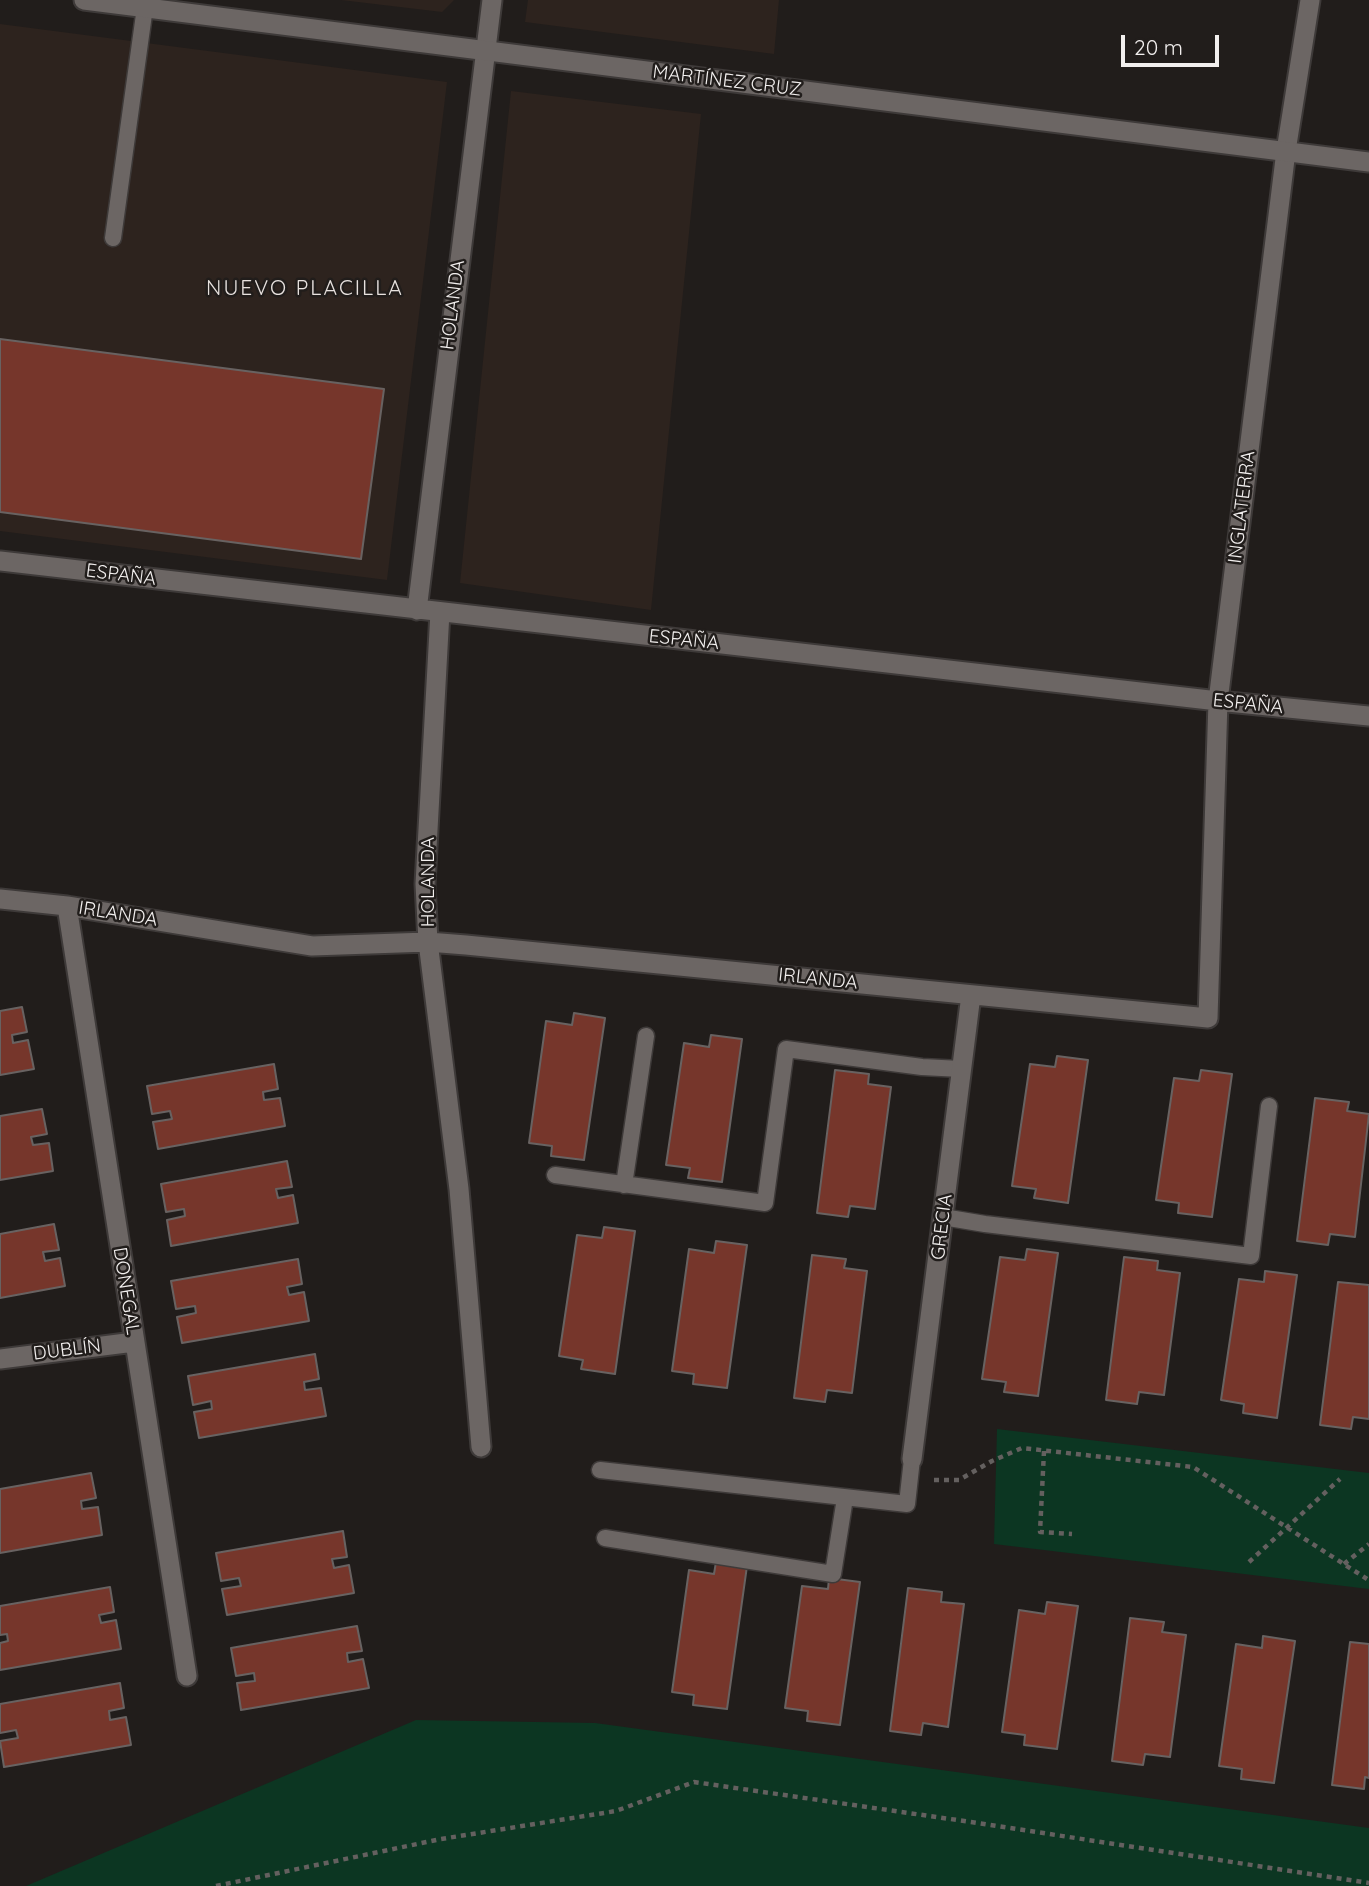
<!DOCTYPE html>
<html>
<head>
<meta charset="utf-8">
<style>
	body { margin:0 }
	#map { position:relative; width:1369px; height:1886px; overflow:hidden; background:#211d1b; font-family:Quicksand,sans-serif }
	canvas { display:block }
	.scale { position:absolute; left:1121px; top:35px; width:98px; height:32px; box-sizing:border-box; border:4px solid #f2efee; border-top:0; padding-left:9px; font-size:21px; line-height:24px; white-space:nowrap; color:#f2efee; -webkit-text-stroke:5px #211d1b; paint-order:stroke }
</style>
</head>
<body>
<div id="map">
<canvas width="1369" height="1886"></canvas>
<div class="scale">20 m</div>
</div>
<script>
const context = document.querySelector('canvas').getContext('2d');
context.lineJoin = 'round';
function fillPath(path, color) {
  context.fillStyle = color;
  context.fill(path, 'evenodd');
}
function trace(path, color, width, dash) {
  context.strokeStyle = color;
  context.lineWidth = width;
  context.lineCap = dash ? 'butt' : 'round';
  context.setLineDash(dash || []);
  context.stroke(path);
}
function write(font, color, halo, rows, align = 'center') {
  context.font = font + ' Quicksand,sans-serif';
  context.lineWidth = 5;
  context.setLineDash([]);
  context.textBaseline = 'middle';
  context.strokeStyle = halo;
  context.fillStyle = color;
  for (const [text, x, y, turn = 0] of rows) {
    context.save();
    context.translate(x, y);
    context.rotate((+turn || 0) * Math.PI / 180);
    context.textAlign = isNaN(turn) ? turn : align;
    if (halo) context.strokeText(text, 0, 0);
    context.fillText(text, 0, 0);
    context.restore();
  }
}
fillPath(new Path2D(`
	M341 0H454L442 12Z
	M528 0H779L774 54 525 22Z
	M0 24 447 82 387 580 0 531Z
	M511 91 701 114 651 610 460 583Z`), '#2d231e');
fillPath(new Path2D(`
	M997 1429 1369 1473V1589L994 1544Z
	M416 1720 595 1723 1369 1828V1886H26Z`), '#0c3622');
const building = new Path2D(`
	M0 339 384 389 361 559 0 512Z
	M22 1007 27 1032 12 1035 13 1043 28 1040 34 1069 0 1075V1011Z
	M574 1013 605 1018 584 1160 551 1156 552 1146 529 1143 546 1021 572 1025Z
	M711 1035 742 1039 722 1182 688 1178 690 1168 666 1165 684 1043 709 1047Z
	M1057 1056 1088 1060 1068 1203 1034 1198 1036 1189 1012 1186 1030 1064 1055 1067Z
	M274 1064 278 1089 263 1092 264 1100 280 1098 285 1126 158 1149 153 1122 172 1119 170 1111 152 1114 147 1086Z
	M835 1070 869 1074 868 1084 891 1087 875 1209 850 1206 848 1217 817 1213Z
	M1201 1070 1232 1074 1212 1217 1178 1213 1179 1203 1156 1200 1174 1078 1199 1081Z
	M1315 1098 1349 1102 1347 1111 1369 1114 1355 1237 1330 1234 1328 1245 1297 1241Z
	M42 1109 47 1134 31 1137 33 1145 49 1143 53 1171 0 1180V1116Z
	M287 1161 292 1187 276 1189 278 1198 293 1195 298 1223 171 1246 167 1220 185 1216 184 1209 166 1212 161 1184Z
	M54 1224 59 1250 43 1252 45 1261 60 1258 65 1286 0 1298V1234Z
	M604 1227 635 1231 615 1374 581 1369 583 1360 559 1356 577 1235 602 1238Z
	M716 1241 747 1245 727 1388 693 1384 694 1374 672 1371 689 1249 714 1253Z
	M1027 1249 1058 1253 1038 1396 1004 1392 1006 1382 982 1379 1000 1257 1025 1260Z
	M812 1255 846 1259 844 1268 867 1271 852 1393 827 1390 825 1402 794 1398Z
	M1124 1257 1158 1261 1157 1270 1180 1273 1164 1395 1139 1392 1137 1404 1106 1400Z
	M298 1259 302 1284 287 1287 289 1295 304 1292 309 1321 182 1343 177 1317 196 1313 195 1306 176 1309 171 1281Z
	M1265 1271 1297 1275 1277 1418 1243 1413 1244 1404 1221 1400 1239 1279 1264 1282Z
	M1338 1282 1369 1285V1419L1353 1417 1351 1429 1320 1425Z
	M315 1354 319 1379 304 1382 305 1390 321 1388 326 1416 199 1438 194 1412 212 1409 211 1401 193 1405 188 1376Z
	M91 1473 96 1498 81 1501 82 1509 98 1507 102 1535 0 1553V1489Z
	M343 1531 347 1557 332 1559 334 1568 349 1565 354 1593 227 1615 222 1589 241 1586 239 1578 221 1581 216 1553Z
	M716 1562 747 1566 727 1709 693 1705 694 1695 672 1692 689 1570 714 1574Z
	M829 1578 860 1582 840 1725 807 1721 808 1711 785 1708 802 1586 828 1589Z
	M110 1587 114 1612 99 1615 101 1623 116 1620 121 1649 0 1670V1643L8 1641 7 1634 0 1635V1606Z
	M908 1588 942 1592 941 1602 964 1604 948 1727 923 1723 921 1735 890 1731Z
	M1047 1602 1078 1606 1057 1749 1024 1745 1025 1735 1002 1732 1019 1610 1045 1614Z
	M1130 1618 1164 1622 1162 1632 1186 1635 1170 1757 1145 1754 1143 1765 1112 1761Z
	M357 1626 362 1651 347 1653 348 1662 363 1659 369 1688 241 1710 237 1683 255 1681 254 1673 236 1676 231 1648Z
	M1263 1636 1295 1641 1274 1783 1241 1779 1242 1769 1219 1766 1236 1644 1262 1648Z
	M1350 1642 1369 1644V1778L1365 1777 1364 1789 1332 1785Z
	M120 1683 124 1708 109 1711 110 1720 126 1717 131 1745 4 1767 0 1741 18 1738 16 1730 0 1733V1704Z`);
fillPath(building, '#76362b');
trace(building, '#686261', 2);
const service = new Path2D(`
	M113 238 145 7
	M555 1175 765 1203 786 1049 922 1067 961 1069
	M624 1185 646 1036
	M943 1217 985 1224 1251 1256 1269 1106
	M600 1470 907 1504 912 1459
	M605 1538 833 1574 845 1498`);
const minor = new Path2D(`
	M0 561 1218 701 1369 716
	M417 610 492 0
	M440 612 425 884 428 942 459 1189 481 1447
	M0 899 67 906 312 946 428 942 466 945 1208 1018 1218 701 1286 151 1310 0
	M67 906 187 1676
	M0 1359 134 1342
	M912 1459 971 995`);
const tertiary = new Path2D(`
	M84 0 1369 162`);
trace(service, '#3e3a39', 19);
trace(minor, '#3e3a39', 23);
trace(tertiary, '#3e3a39', 23);
trace(new Path2D(`
	M1044 1451 1040 1532 1072 1534
	M934 1480H959L992 1461 1022 1448 1193 1467 1367 1579
	M1249 1562 1340 1479
	M1344 1564 1369 1544
	M216 1886 441 1839 616 1811 694 1782 971 1822 1369 1883`), '#64605f', 4.5, [5, 5]);
trace(service, '#6c6664', 16);
trace(minor, '#6c6664', 19);
trace(tertiary, '#6c6664', 19);
write('19px', '#f2efee', '#211d1b', [
	["MARTÍNEZ CRUZ",727,81,7],
	["HOLANDA",453,305,-83],
	["INGLATERRA",1242,507,-83],
	["ESPAÑA",121,575,7],
	["ESPAÑA",684,640,6],
	["ESPAÑA",1248,704,6],
	["HOLANDA",428,882,-90],
	["IRLANDA",118,914,9],
	["IRLANDA",818,979,6],
	["GRECIA",942,1227,-83],
	["DONEGAL",126,1291,81],
	["DUBLÍN",67,1350,-7]
]);
context.letterSpacing = '2px';
write('21px', '#e8e2df', '#211d1b', [
	["NUEVO PLACILLA",305,289]
]);
context.letterSpacing = '0px';
</script>
</body>
</html>
